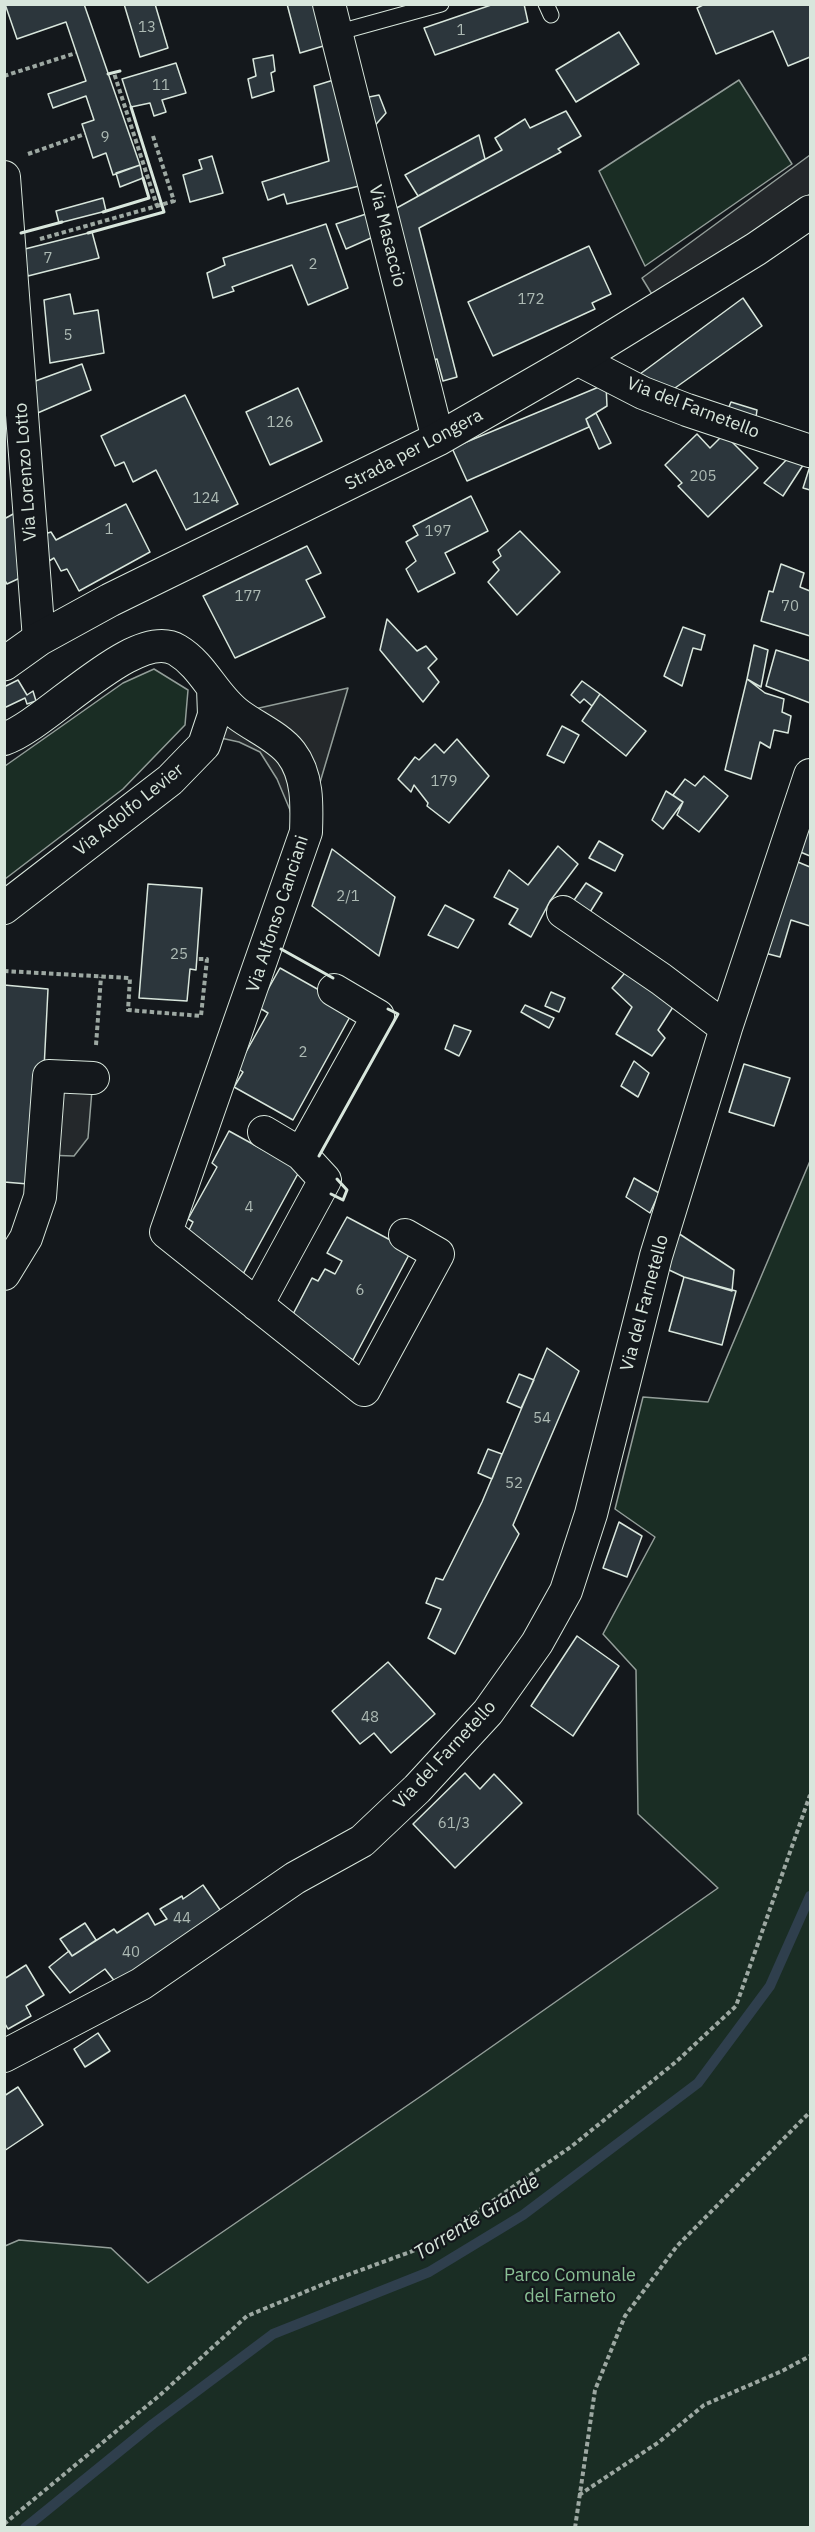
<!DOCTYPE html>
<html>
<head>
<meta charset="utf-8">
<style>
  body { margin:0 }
  #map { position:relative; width:815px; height:2532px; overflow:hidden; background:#14181c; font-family:"IBM Plex Sans",sans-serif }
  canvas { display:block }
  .frame { position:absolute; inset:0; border:6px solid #d8e6dc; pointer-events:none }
</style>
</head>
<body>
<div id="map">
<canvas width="815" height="2532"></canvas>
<div class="frame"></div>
</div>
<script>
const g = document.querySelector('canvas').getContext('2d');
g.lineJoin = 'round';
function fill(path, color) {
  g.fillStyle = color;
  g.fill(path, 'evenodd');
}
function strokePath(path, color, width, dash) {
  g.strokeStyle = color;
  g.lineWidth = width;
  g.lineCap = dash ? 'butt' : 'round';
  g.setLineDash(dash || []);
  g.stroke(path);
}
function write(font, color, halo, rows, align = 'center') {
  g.font = font + ' "IBM Plex Sans",sans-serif';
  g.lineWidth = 4.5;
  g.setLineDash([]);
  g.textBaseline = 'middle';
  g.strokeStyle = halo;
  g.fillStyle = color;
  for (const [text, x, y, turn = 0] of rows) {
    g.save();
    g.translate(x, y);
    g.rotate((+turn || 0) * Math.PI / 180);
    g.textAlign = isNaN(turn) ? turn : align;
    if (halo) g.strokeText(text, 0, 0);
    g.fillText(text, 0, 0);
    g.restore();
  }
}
const green = new Path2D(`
  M739 80 792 164 645 266 599 171Z
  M154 669 188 690 185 725 123 789 5 879V766L123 683Z
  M810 1161V2527H5V2246L19 2240 111 2248 148 2283 427 2092 718 1888 638 1814 636 1670 603 1634 655 1537 615 1509 643 1397 708 1402Z`);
const parking = new Path2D(`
  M810 155V194L656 301 642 278Z
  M348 688 300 850 290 810 277 779 260 752 239 742 207 735 237 713Z
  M49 1076 93 1078 88 1138 74 1156 43 1155Z`);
const stream = new Path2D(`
  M25 2528 153 2424 273 2334 429 2272 523 2215 698 2083 770 1986 810 1896`);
const building = new Path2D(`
  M5 4H84L140 165 113 175 106 153 93 158 82 124 94 120 86 96 53 108 48 94 86 81 66 22 17 39Z
  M124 4H155L168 48 140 57Z
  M287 4H319L330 44 300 53Z
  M494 4H524L528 22 435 55 424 28Z
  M705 4H810V57L788 66 773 31 716 54 697 8Z
  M619 32 639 64 576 102 556 70Z
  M273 55 275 71 271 73 274 91 252 98 248 79 256 76 253 59Z
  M176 63 186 93 162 100 166 112 154 116 150 103 131 107 122 79Z
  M340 78 367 184 287 204 284 194 268 200 262 182 329 161 314 86Z
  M379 95 386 113 371 130 364 98Z
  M566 111 581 136 558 149 561 152 419 228 457 377 443 381 437 359 430 361 393 210 502 150 495 138 525 119 530 128Z
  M479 135 485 159 418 196 405 175Z
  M212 156 223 193 190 202 183 175 202 169 199 160Z
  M140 165 143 178 120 187 116 173Z
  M103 198 106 211 59 223 56 211Z
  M375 211 380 234 346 249 336 224Z
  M326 224 348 288 308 305 292 265 232 287 234 291 213 298 207 273 225 265 223 258Z
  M92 232 99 258 28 276 21 250Z
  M589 246 611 294 592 303 595 309 493 356 468 302Z
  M70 294 74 314 98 310 104 353 50 363 44 300Z
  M743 298 762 326 668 393 648 388 640 374Z
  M82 364 91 390 33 415 30 383Z
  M606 384 607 406 586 419 589 427 467 481 452 448Z
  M298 388 322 441 270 465 246 412Z
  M185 395 238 504 186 530 156 470 133 482 124 462 115 466 101 436Z
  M731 402 757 410 755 424 726 414Z
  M596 413 611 443 599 449 586 419Z
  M697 434 710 448 724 434 758 468 708 517 678 486 682 483 665 465Z
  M792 454 807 459 783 496 764 483Z
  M810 466V490L803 488Z
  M471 496 488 531 445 553 455 573 418 592 406 569 416 561 406 542 418 535 413 526Z
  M126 504 150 552 79 591 67 569 61 571 54 558 39 567 35 537 51 532 56 540Z
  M15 513 22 577 7 584 4 579V519Z
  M520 531 560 572 517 615 488 582 499 570 493 562 501 556 498 550Z
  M307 546 321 573 306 580 325 617 235 658 203 596Z
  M781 564 804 573 800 587 810 591V636L761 621 769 591 773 592Z
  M387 619 417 651 426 646 437 659 428 668 439 682 423 702 380 650Z
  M683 627 705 635 701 650 693 648 682 686 664 676Z
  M754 645 768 650 761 687 747 679Z
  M776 650 810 661V703L766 686Z
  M747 679 765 693 784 699 782 712 791 716 788 733 774 730 770 748 760 742 751 779 725 770Z
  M18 680 27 695 33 691 36 701 27 704 25 698 4 708V687Z
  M582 681 600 694 592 706 584 699 580 703 571 695Z
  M600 694 646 731 626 756 582 721Z
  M562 726 579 735 564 763 547 755Z
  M457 739 489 776 449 823 427 806 428 803 414 785 411 792 398 779 415 757 419 760 435 744 444 753Z
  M704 776 728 796 699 832 677 815 683 802 673 795 685 779 695 786Z
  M666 791 683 802 663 829 652 820Z
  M810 798V856L793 849Z
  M599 841 623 855 615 871 589 858Z
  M558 846 578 864 550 901 531 937 509 924 518 909 494 897 509 870 528 885Z
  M332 849 395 897 379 956 312 906Z
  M793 860 810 867V926L791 920 780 957 761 952Z
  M586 883 602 893 587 917 570 906Z
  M148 884 202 888 196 970 190 969 187 1001 139 998Z
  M445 905 474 920 458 948 428 935Z
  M630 967 675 1004 658 1030 665 1038 652 1056 616 1034 632 1007 612 988Z
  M280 968 335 999 351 1015 293 1120 234 1087 243 1072 237 1068 268 1013 258 1007Z
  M4 985 48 989 44 1069 28 1184 4 1182Z
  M551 992 565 998 559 1012 545 1006Z
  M525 1005 554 1018 549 1028 521 1012Z
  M454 1025 471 1031 459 1056 445 1049Z
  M634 1061 649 1073 638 1097 621 1086Z
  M744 1064 790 1078 774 1126 729 1112Z
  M229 1131 300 1170 242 1276 187 1234 193 1222 188 1219 217 1167 212 1163Z
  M634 1178 659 1193 650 1213 626 1197Z
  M347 1217 411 1251 353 1360 310 1337 291 1318 312 1278 318 1281 325 1269 335 1274 342 1261 327 1253Z
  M678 1233 734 1270 732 1291 684 1277 667 1269Z
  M684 1277 736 1291 722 1345 669 1331Z
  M547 1348 579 1371 513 1525 519 1534 455 1654 428 1638 441 1609 426 1603 436 1578 443 1580 482 1502Z
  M519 1374 534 1380 521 1408 507 1402Z
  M488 1449 502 1454 492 1479 478 1473Z
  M619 1522 642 1536 627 1577 603 1568Z
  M577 1636 619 1666 573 1736 531 1706Z
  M388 1662 435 1714 391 1753 374 1733 360 1744 332 1711Z
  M465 1773 480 1789 494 1774 522 1803 455 1868 413 1824Z
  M203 1885 225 1917 120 1988 105 1969 70 1993 49 1967 69 1951 72 1956 114 1929 117 1933 148 1913 155 1925 167 1919 160 1909 182 1896 183 1899Z
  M85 1923 96 1940 72 1956 60 1939Z
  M26 1965 44 1995 26 2006 31 2016 8 2029 4 2022V1979Z
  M98 2033 110 2051 85 2067 74 2049Z
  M18 2087 43 2125 4 2151V2096Z`);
const path = new Path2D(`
  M4 76 76 53
  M153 136 174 201 157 206
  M28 154 85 134
  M40 239 157 206 114 73
  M4 971 130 978 128 1010 201 1016 207 959H197
  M96 1045 101 977
  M579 2495 659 2442 704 2405 782 2371 810 2356
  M4 2524 160 2395 247 2316 331 2281 429 2245 572 2146 677 2061 736 2006 810 1795
  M575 2528 595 2390 625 2316 677 2246 810 2112`);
const service = new Path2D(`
  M546 4 551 15
  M336 33 441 4`);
const minor = new Path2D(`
  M329 4 438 439
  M4 177 39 639
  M577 359 643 393 687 410 810 451
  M4 739C47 725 135 625 177 650 204 666 214 697 239 715 255 727 279 737 291 753 308 775 307 805 306 832L166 1232 364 1390 438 1254 405 1235
  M4 908 170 780 204 745 214 715 213 688
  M563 912 661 979 726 1028
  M264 1132 301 1154
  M4 1274 26 1238 40 1197 49 1076 93 1078
  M257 1305 325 1180 301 1154 378 1016 334 990
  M4 2056 141 1984 295 1878 362 1841 417 1789 488 1712 537 1643 566 1591 591 1514 656 1256 726 1028 810 775`);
const tertiary = new Path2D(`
  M4 664 39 639 110 600 438 439 577 359 756 249 810 212`);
const wall = new Path2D(`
  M108 74 120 71
  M103 212 149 198 143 178
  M21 233 62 222
  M88 233 164 212 131 107
  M281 949 333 978
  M319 1156 398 1014 388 1009
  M331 1194 343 1200 347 1190 337 1179`);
const numberNames = [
  ["13",147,28],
  ["1",461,31],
  ["11",161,86],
  ["9",105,138],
  ["7",48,259],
  ["2",313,265],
  ["172",531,300],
  ["5",68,336],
  ["126",280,423],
  ["205",703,477],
  ["124",206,499],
  ["1",109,530],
  ["197",438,532],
  ["177",248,597],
  ["70",790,607],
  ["179",444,782],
  ["2/1",348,897],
  ["25",179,955],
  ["2",303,1053],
  ["4",249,1208],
  ["6",360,1291],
  ["54",542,1419],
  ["52",514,1484],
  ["48",370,1718],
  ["61/3",454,1824],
  ["44",182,1919],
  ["40",131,1953]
];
const streetNames = [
  ["Via Masaccio",387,236,76],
  ["Via del Farnetello",693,408,21],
  ["Strada per Longera",414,450,-28],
  ["Via Lorenzo Lotto",26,472,-94],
  ["Via Adolfo Levier",129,810,-39],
  ["Via Alfonso Canciani",278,914,-72],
  ["Via del Farnetello",645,1303,-75],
  ["Via del Farnetello",445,1755,-47]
];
const parkNames = [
  ["Parco Comunale",570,2276],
  ["del Farneto",570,2297]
];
const waterNames = [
  ["Torrente Grande",477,2218,-32]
];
fill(green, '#1a2d24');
strokePath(green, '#939e99', 1.5);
fill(parking, '#24282b');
strokePath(parking, '#939e99', 1.5);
strokePath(stream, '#2f3f4d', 10);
fill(building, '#2c363c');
strokePath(building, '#d8e6dc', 1.5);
strokePath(service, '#d8e6dc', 17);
strokePath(minor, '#d8e6dc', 34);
strokePath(tertiary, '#d8e6dc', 35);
strokePath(path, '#9da8a2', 4, [4.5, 3]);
strokePath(service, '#14181c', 15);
strokePath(minor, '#14181c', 32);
strokePath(tertiary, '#14181c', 33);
strokePath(wall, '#d8e6dc', 3);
write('15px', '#adbab4', null, numberNames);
write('18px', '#d8e6dc', '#14181c', streetNames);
write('18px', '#8ac095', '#14181c', parkNames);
write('italic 20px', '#d8e6dc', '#14181c', waterNames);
</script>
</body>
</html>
